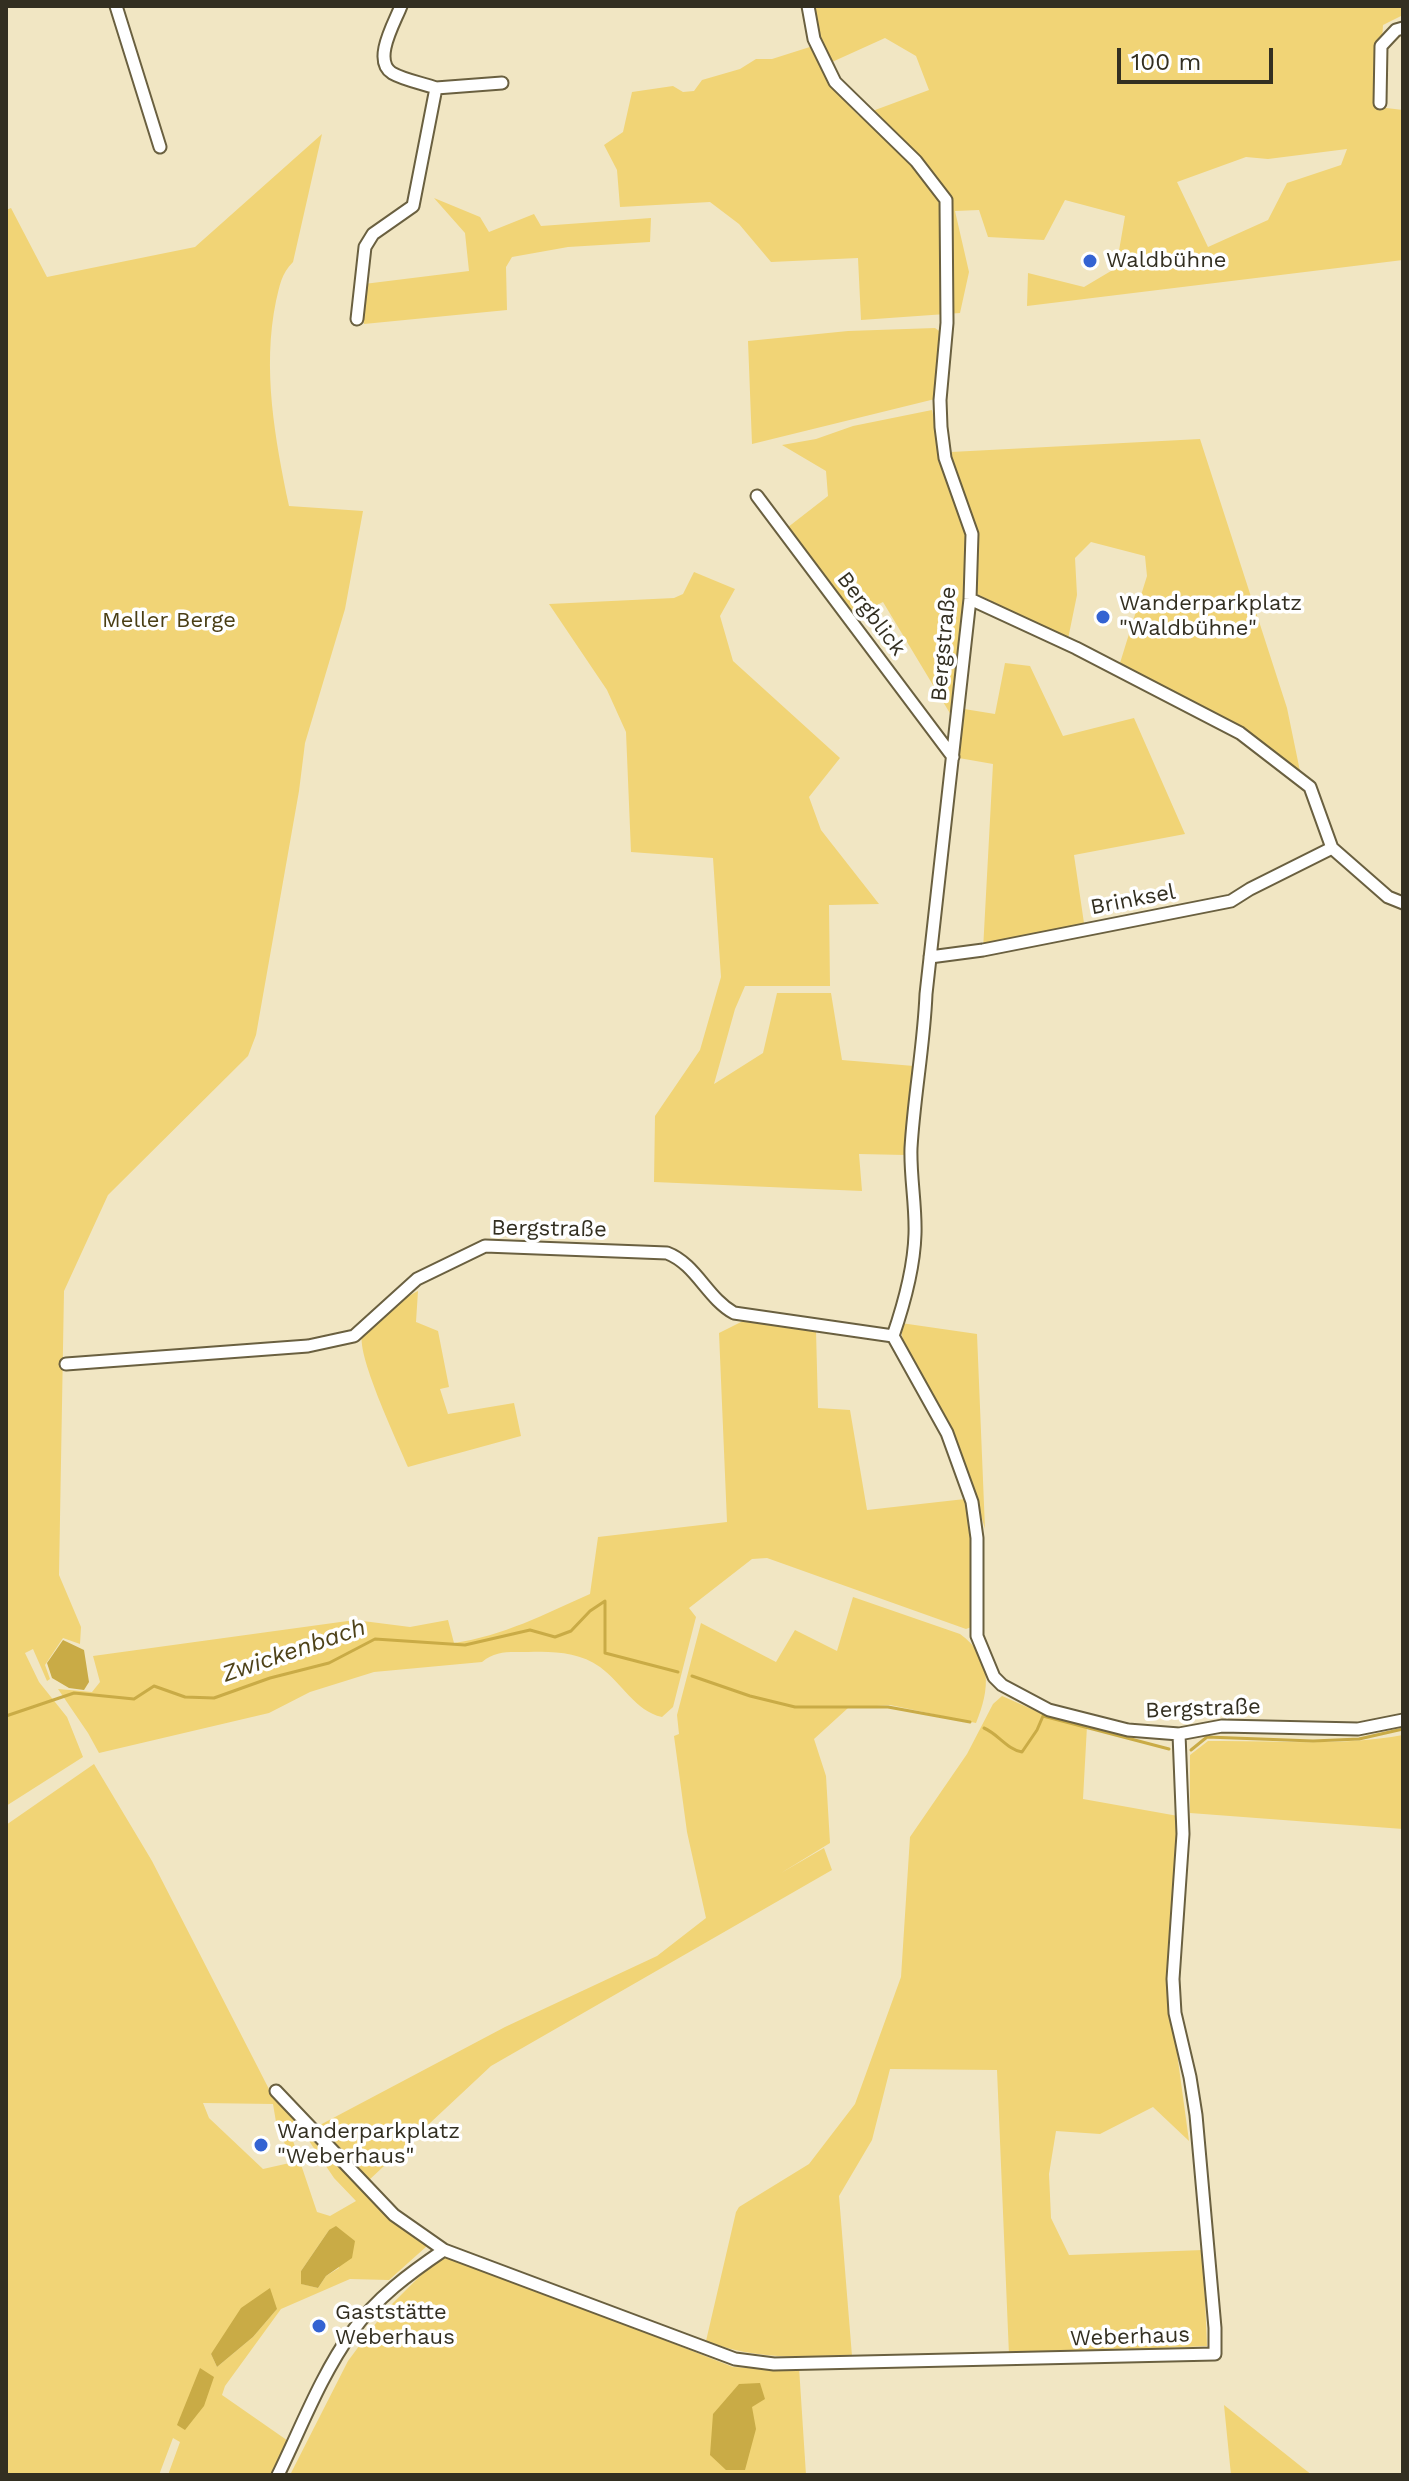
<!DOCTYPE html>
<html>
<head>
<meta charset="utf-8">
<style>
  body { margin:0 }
  #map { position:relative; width:1409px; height:2481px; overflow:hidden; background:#f1e6c3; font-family:"Work Sans",sans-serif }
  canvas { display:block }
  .frame { position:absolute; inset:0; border:8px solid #332f21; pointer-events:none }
  .scale { position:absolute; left:1117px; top:48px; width:156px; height:36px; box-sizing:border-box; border:4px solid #332f21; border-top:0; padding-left:10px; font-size:24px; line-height:28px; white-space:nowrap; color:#332f21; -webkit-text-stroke:6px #fff; paint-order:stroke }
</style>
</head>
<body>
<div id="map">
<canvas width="1409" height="2481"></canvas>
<div class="frame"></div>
<div class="scale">100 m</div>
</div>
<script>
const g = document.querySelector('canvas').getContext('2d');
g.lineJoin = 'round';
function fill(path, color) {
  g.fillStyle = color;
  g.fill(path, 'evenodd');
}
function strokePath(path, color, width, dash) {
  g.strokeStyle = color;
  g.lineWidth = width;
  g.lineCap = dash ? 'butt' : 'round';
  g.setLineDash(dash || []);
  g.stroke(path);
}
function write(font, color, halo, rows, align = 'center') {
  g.font = font + ' "Work Sans",sans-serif';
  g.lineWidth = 7;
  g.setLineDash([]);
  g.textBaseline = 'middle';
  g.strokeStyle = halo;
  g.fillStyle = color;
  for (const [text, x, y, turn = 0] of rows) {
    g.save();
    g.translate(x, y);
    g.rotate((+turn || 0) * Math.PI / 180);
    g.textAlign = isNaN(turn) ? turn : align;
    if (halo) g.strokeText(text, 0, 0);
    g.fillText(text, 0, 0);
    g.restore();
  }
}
const green = new Path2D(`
  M811 6H1403V15L1383 25 1378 107 1403 110V260L1027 306 1028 273 1084 287 1116 268 1125 216 1065 200 1044 240 988 237 979 210 955 211 969 272 960 313 861 320 858 258 771 262 739 224 710 202 620 207 617 170 604 145 623 132 632 92 673 86 683 92 694 91 702 80 740 69 756 59H772L813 46 837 93 859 116 929 90 916 56 885 38 832 62 818 36ZM1347 149 1341 165 1287 183 1268 220 1208 247 1177 182 1246 157 1268 159Z
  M322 134 293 262C281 274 280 285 276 301 262 369 275 439 289 506L363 511 345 609 305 743 299 791 256 1035 248 1056 108 1195 64 1291 59 1575 81 1627 80 1644 63 1638 45 1665 50 1679 47 1681 33 1649 25 1653 39 1682 67 1717 83 1757 6 1806V210L11 208 47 277 195 247Z
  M434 198 480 217 489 232 534 214 541 226 651 218 650 242 568 247 512 257 506 267 507 310 364 324V284L469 271 465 233Z
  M935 328 942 333 935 399 752 444 748 341 848 331Z
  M932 410 942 455 951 452 1200 439 1287 708 1301 776 1242 730 1120 663 1147 576 1145 556 1091 542 1075 558 1077 595 1068 639 975 593H965L958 708 995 714 1005 663 1030 666 1063 736 1134 718 1185 834 1074 855 1085 930 983 950 993 764 953 757 957 725 883 602 851 618 783 531 828 496 826 471 782 445 816 439 853 426Z
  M694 572 735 589 720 616 733 661 840 758 809 797 821 830 879 904 829 905 830 986H745L735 1009 714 1084 763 1053 777 993H831L842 1060 914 1066 906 1155 859 1154 862 1191 654 1182 655 1116 700 1050 721 977 713 858 631 852 626 732 607 690 549 604 674 598 683 594Z
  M418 1291 416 1322 438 1331 449 1387 440 1389 448 1414 514 1403 521 1436 408 1467C399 1445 353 1349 363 1332 370 1321 406 1297 418 1291Z
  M745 1320 816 1330 818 1408 850 1410 867 1510 965 1499 973 1539 974 1626 966 1629 767 1558 752 1559 689 1608 696 1617 673 1707 662 1717C635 1711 622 1683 600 1667 579 1652 553 1651 528 1652 510 1652 496 1650 482 1662L374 1672 310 1692 269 1713 99 1753 88 1733 58 1689 92 1692 100 1682 93 1656 355 1620 410 1627 448 1620 454 1643C503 1636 545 1614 590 1594L598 1537 727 1522 719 1333Z
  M901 1323 977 1334 985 1529C975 1495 966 1461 952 1429 937 1397 900 1359 901 1323Z
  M853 1597 960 1634C993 1658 990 1689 976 1723L890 1705 848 1708 814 1739 826 1776 830 1843 781 1873 824 1848 832 1870 491 2066 368 2181 318 2126 505 2027 657 1956 706 1918 687 1832 674 1736 679 1734 677 1715 701 1623 776 1662 795 1630 837 1651Z
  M1002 1696 1043 1714 1087 1726 1083 1799 1178 1816 1168 1987 1189 2141 1153 2107 1100 2134 1056 2131 1049 2174 1051 2218 1069 2255 1203 2250 1207 2346 1009 2355 997 2070 890 2069 872 2140 839 2196 852 2356C801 2357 754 2360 706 2341L736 2212 739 2207 809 2164 855 2104 901 1977 910 1837 967 1754 993 1704Z
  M1403 1735V1829L1190 1813V1755L1208 1741C1274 1740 1338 1747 1403 1735Z
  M94 1764 152 1861 272 2095 392 2218 427 2246 389 2280 350 2279 281 2309 225 2386 222 2395 291 2443 274 2475H168L180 2442 173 2438 159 2475H6V1825ZM203 2103 273 2104 277 2128 294 2162 263 2169 209 2118ZM293 2125 303 2132 334 2178 356 2201 330 2216 317 2212 288 2126ZM329 2230 339 2268 326 2276 318 2288 302 2284 301 2271ZM277 2309 253 2337 217 2367 211 2354Z
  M443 2253 733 2367 771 2369 799 2367 806 2475H290L348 2361 385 2311Z
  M1224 2405 1303 2468 1312 2475H1231Z`);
const water = new Path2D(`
  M63 1640 84 1650 89 1682 84 1690 69 1688 52 1678 47 1663Z
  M336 2226 355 2241 352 2258 326 2276 318 2288 301 2284V2271L329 2230Z
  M270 2288 277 2309 253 2337 217 2367 211 2354 241 2308Z
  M200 2368 214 2377 204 2406 185 2430 177 2425Z
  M760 2383 765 2399 752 2407 756 2429 745 2470H726L710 2455 713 2414 739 2384Z`);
const stream = new Path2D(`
  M692 1676 750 1696 795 1707H888L970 1722
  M6 1716 74 1693 134 1699 154 1686 185 1697 214 1698 270 1678 329 1663 375 1639 465 1645 530 1630 555 1637 571 1631 590 1611 605 1601V1653L678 1672
  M984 1728C998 1734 1008 1750 1022 1752L1037 1730 1043 1716 1169 1749
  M1191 1750 1207 1737 1313 1741 1359 1739 1403 1729`);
const street = new Path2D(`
  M116 6 160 147
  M808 6 814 39 835 82 916 161 946 200 947 323 940 400 941 427 945 458 972 534 970 599 926 994C924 1045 914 1096 911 1148 910 1176 916 1205 915 1234 914 1269 904 1304 893 1336L947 1433 972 1502 977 1538V1636L994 1677 1002 1685 1049 1710 1128 1730 1179 1734 1222 1726 1358 1729 1403 1720
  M436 88 502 83
  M1380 103 1381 46 1396 30 1403 28
  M357 319 365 247 373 234 413 206 436 88C422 83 404 80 392 73 372 60 395 22 401 6
  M757 496 953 757
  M970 599 1076 648 1240 733 1310 787 1332 848 1388 897 1403 903
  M930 957 983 950 1231 901 1250 889 1332 848
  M66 1364 308 1346 354 1336 417 1279 485 1246 667 1253C696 1264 707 1298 734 1313L893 1336
  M276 2091 394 2215 444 2250 735 2359 774 2364 1215 2354V2328L1196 2115 1190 2077 1175 2013 1173 1979 1183 1834 1179 1734
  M278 2475C301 2428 321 2375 352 2332 376 2298 410 2273 444 2250`);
const markers = [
  [1090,261,8,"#3463d2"],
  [1103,617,8,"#3463d2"],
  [261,2145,8,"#3463d2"],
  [319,2326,8,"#3463d2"]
];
const poiNames = [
  ["Waldbühne",1106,261],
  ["Wanderparkplatz",1119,604],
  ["\"Waldbühne\"",1119,629],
  ["Wanderparkplatz",277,2132],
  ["\"Weberhaus\"",277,2157],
  ["Gaststätte",335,2313],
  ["Weberhaus",335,2338]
];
const streetNames = [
  ["Bergblick",871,614,53],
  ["Bergstraße",944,644,-85],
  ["Brinksel",1133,900,-11],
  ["Bergstraße",549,1229,1],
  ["Bergstraße",1203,1709,-2],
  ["Weberhaus",1130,2337,-2]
];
const parkNames = [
  ["Meller Berge",169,621]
];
const waterNames = [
  ["Zwickenbach",294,1651,-19]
];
fill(green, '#f1d476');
fill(water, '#c9ab46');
strokePath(stream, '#c9ab46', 3);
strokePath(street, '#6a6040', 15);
strokePath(street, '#fff', 11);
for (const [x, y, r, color] of markers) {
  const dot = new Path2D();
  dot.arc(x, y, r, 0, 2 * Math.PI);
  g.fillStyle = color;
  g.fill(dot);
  strokePath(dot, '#fff', 3);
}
write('22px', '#332f21', '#fff', poiNames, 'left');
write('22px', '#332f21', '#fff', streetNames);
write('22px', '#4a3e14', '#fff', parkNames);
write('italic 24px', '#4e4218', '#fff', waterNames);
</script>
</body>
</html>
